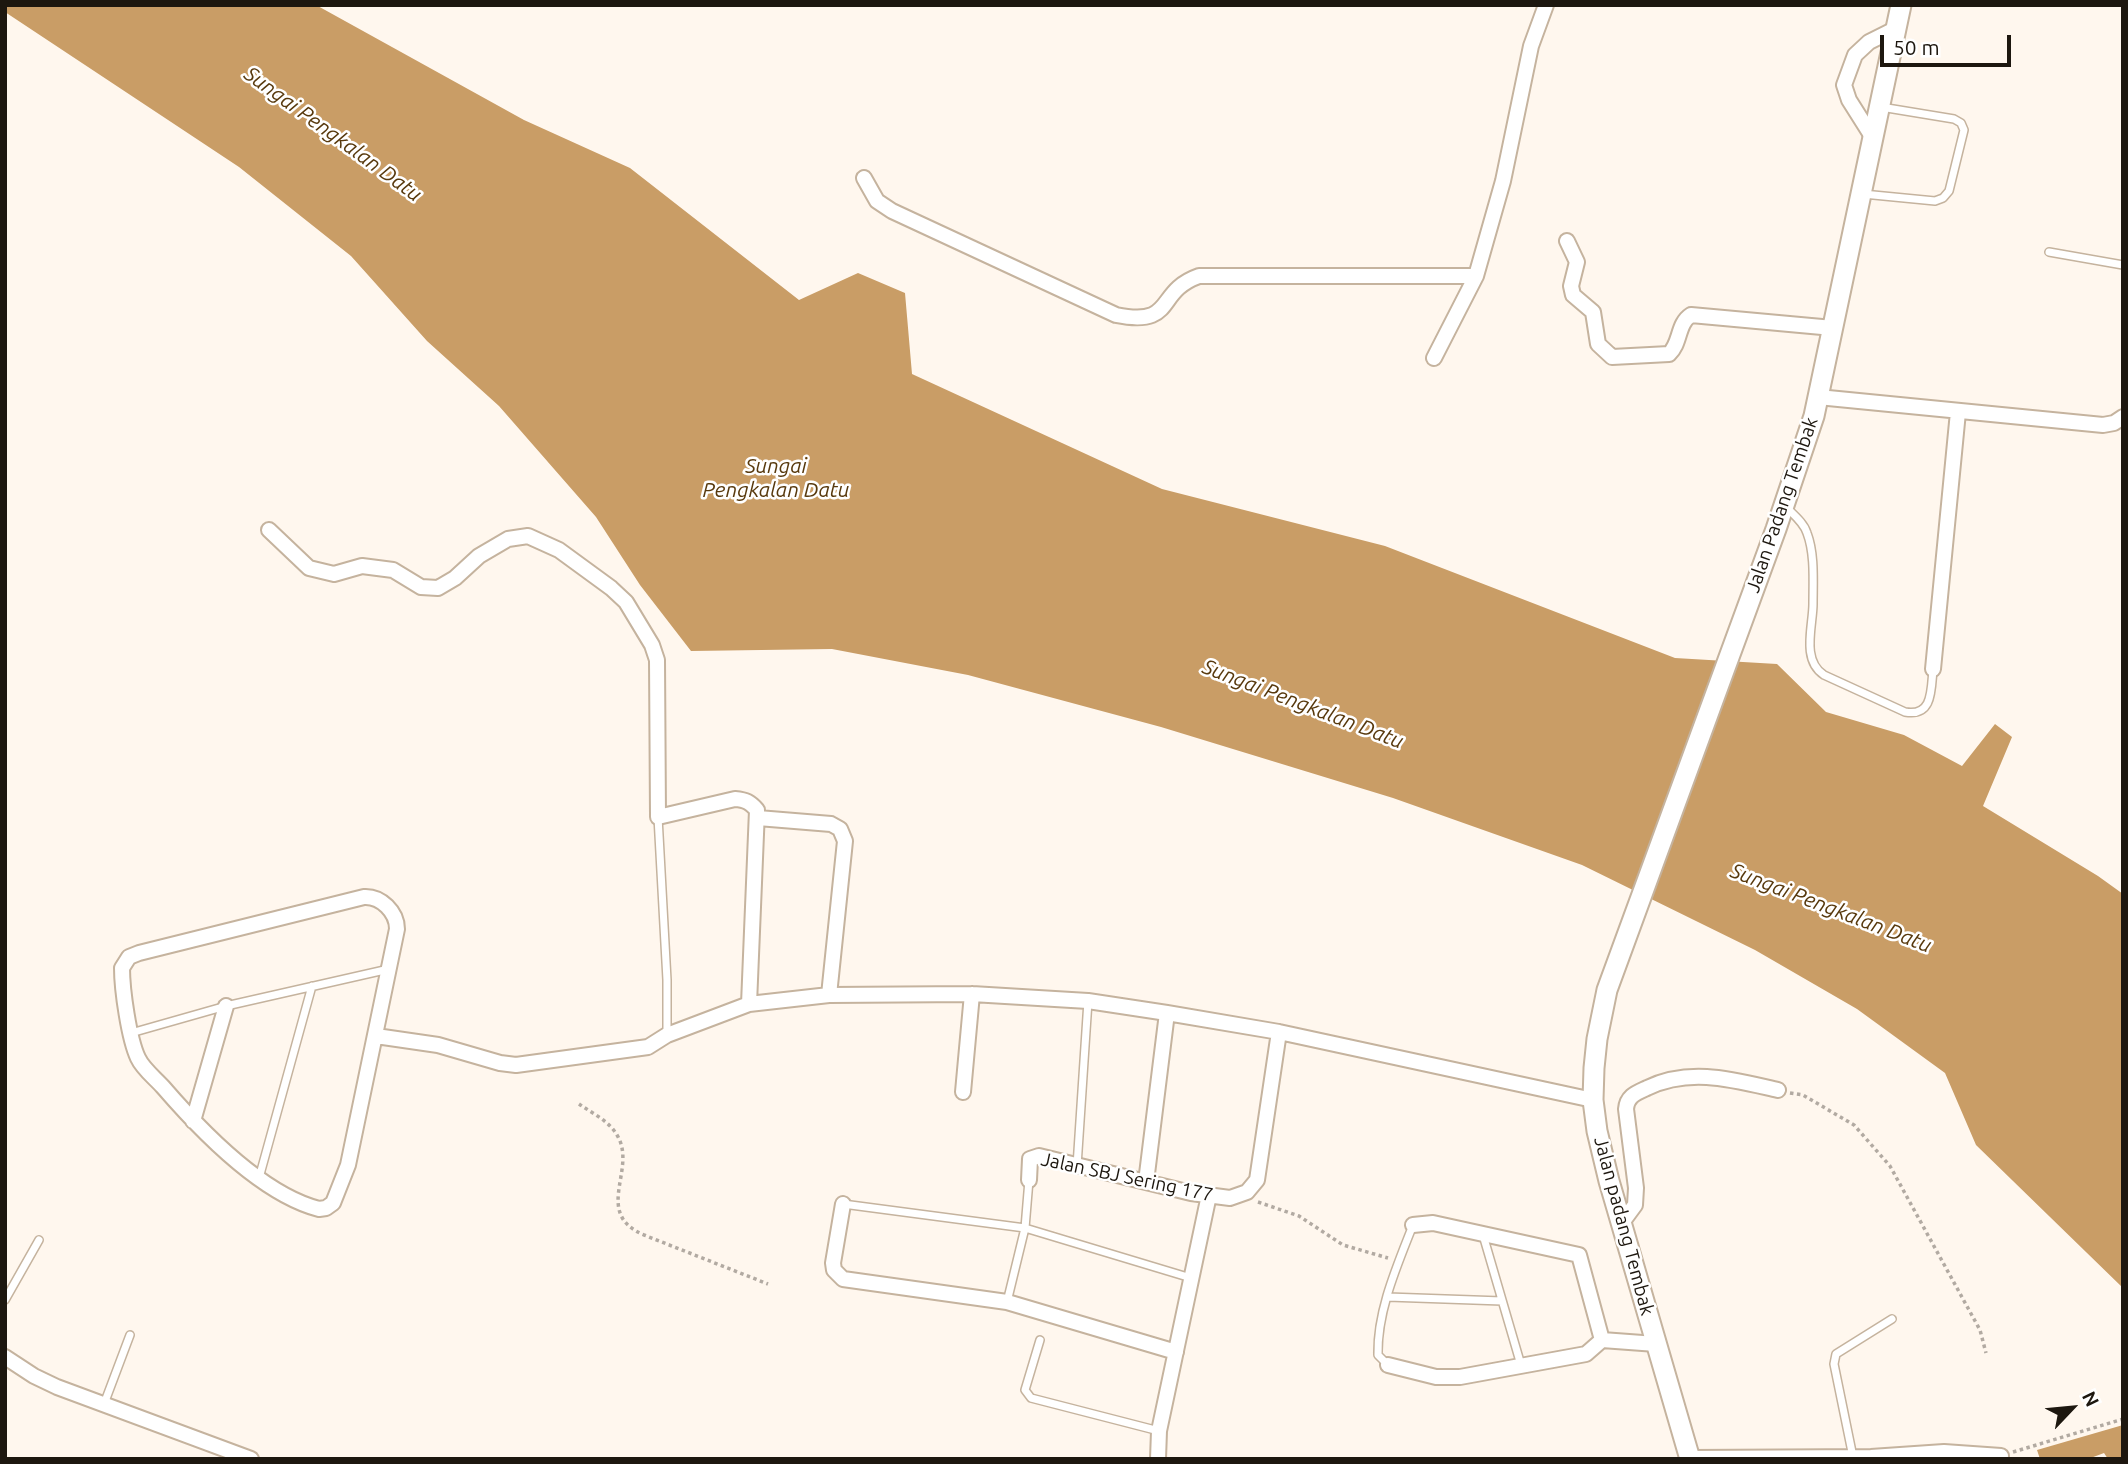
<!DOCTYPE html>
<html>
<head>
<meta charset="utf-8">
<style>
  body { margin:0 }
  #map { position:relative; width:2128px; height:1464px; overflow:hidden; background:#fff7ee; font-family:Ubuntu,sans-serif }
  canvas { display:block }
  .frame { position:absolute; inset:0; border:7px solid #1d170f; pointer-events:none }
  .north { position:absolute; left:2037px; top:1373px; width:70px; height:70px; -webkit-text-stroke:5px #fff; paint-order:stroke; rotate:64deg; font-size:19px; font-weight:700; line-height:28px; text-align:center; color:#1d170f }
  .north::after { content:''; display:block; margin:auto; width:24px; height:32px; background:#1d170f; clip-path:polygon(50% 0,100% 100%,50% 72%,0 100%) }
  .scale { position:absolute; left:1880px; top:35px; width:131px; height:32px; box-sizing:border-box; border:4px solid #1d170f; border-top:0; padding-left:9px; font-size:21px; line-height:24px; white-space:nowrap; color:#1d170f; -webkit-text-stroke:5px #fff; paint-order:stroke }
</style>
</head>
<body>
<div id="map">
<canvas width="2128" height="1464"></canvas>
<div class="frame"></div>
<div class="north">N</div>
<div class="scale">50 m</div>
</div>
<script>
const g = document.querySelector('canvas').getContext('2d');
g.lineJoin = 'round';
function fill(path, color) {
  g.fillStyle = color;
  g.fill(path, 'evenodd');
}
function strokePath(path, color, width, dash) {
  g.strokeStyle = color;
  g.lineWidth = width;
  g.lineCap = dash ? 'butt' : 'round';
  g.setLineDash(dash || []);
  g.stroke(path);
}
function write(font, color, halo, rows, align = 'center') {
  g.font = font + ' Ubuntu,sans-serif';
  g.lineWidth = 5;
  g.setLineDash([]);
  g.textBaseline = 'middle';
  g.strokeStyle = halo;
  g.fillStyle = color;
  for (const [text, x, y, turn = 0] of rows) {
    g.save();
    g.translate(x, y);
    g.rotate((+turn || 0) * Math.PI / 180);
    g.textAlign = isNaN(turn) ? turn : align;
    if (halo) g.strokeText(text, 0, 0);
    g.fillText(text, 0, 0);
    g.restore();
  }
}
const water = new Path2D(`
  M5 5H316L524 120 630 168 799 300 858 273 905 293 912 374 1162 489 1385 546 1675 658 1777 664 1826 712 1904 735 1962 766 1995 724 2012 737 1983 806 2098 876 2123 894V1288L1976 1145 1945 1073 1857 1009 1755 950 1582 865 1393 798 1161 727 968 675 832 649 691 651 640 585 596 517 499 406 427 341 351 256 239 167 5 12Z
  M2123 1425V1459H2108L2104 1453 2088 1459H2040L2037 1450Z`);
const path = new Path2D(`
  M1790 1093 1803 1095 1854 1125 1890 1166 1980 1330 1986 1353
  M579 1104C592 1113 609 1121 617 1135 638 1169 592 1213 644 1235L768 1284
  M1258 1202 1299 1216 1343 1245 1388 1258
  M2013 1452 2123 1419`);
const service = new Path2D(`
  M1863 194 1935 201 1943 198 1949 191 1964 130 1961 123 1954 119 1881 107
  M2049 252 2123 265
  M1787 508C1794 515 1804 523 1807 533 1815 554 1813 581 1813 604 1813 626 1801 660 1824 675L1905 712C1933 717 1931 690 1933 669
  M658 817 667 980V1034
  M131 1033 226 1006 389 969
  M1077 1166 1088 1001
  M259 1178 312 986
  M843 1204 1025 1228 1191 1278
  M1483 1235 1521 1365
  M1388 1297 1502 1301
  M5 1300 39 1240
  M1007 1302 1025 1228 1029 1180
  M1040 1340 1025 1390 1031 1398 1159 1431
  M1388 1365 1378 1355C1377 1311 1397 1266 1413 1225
  M104 1404 130 1335
  M1853 1457 1834 1364 1836 1354 1892 1319`);
const minor = new Path2D(`
  M1873 138 1849 100 1844 85 1855 55 1869 42 1897 28
  M864 178 877 201 892 211 1116 315C1177 327 1154 292 1199 276H1476
  M1567 241 1577 262 1571 286 1573 295 1593 312 1598 344 1612 357 1669 354C1681 343 1677 324 1691 315L1833 328
  M1434 358 1476 276 1503 181 1531 46 1546 5
  M1818 397 2103 425 2114 423 2123 417
  M269 530 309 568 334 574 362 566 393 570 421 587 438 588 455 578 479 556 508 539 528 536 559 550 611 588 626 602 652 645 657 660 658 817 735 799C746 800 750 802 757 810L749 1004
  M1933 669 1958 412
  M758 818 831 824 840 829 845 841 829 995
  M364 897C381 896 397 912 397 929L348 1165 333 1203 326 1208 319 1209C261 1194 201 1131 163 1087 155 1078 143 1069 138 1058 129 1039 122 990 122 968L129 957 139 953Z
  M376 1036 438 1045 500 1063 516 1065 648 1047 667 1035 749 1004 829 995 972 994 1088 1001 1167 1013 1279 1032 1593 1100
  M963 1092 972 994
  M193 1121 226 1006
  M1029 1180 1030 1159 1039 1156 1191 1193 1230 1198 1247 1192 1257 1180 1279 1032
  M1146 1182 1167 1013
  M843 1204 833 1263 834 1270 843 1279 1007 1302 1176 1352
  M1621 1224 1635 1205 1636 1188 1626 1109C1627 1096 1636 1093 1647 1088 1690 1067 1734 1080 1778 1090
  M1413 1225 1433 1223 1579 1255 1602 1340 1656 1344
  M5 1357 34 1376 57 1387 251 1459
  M1388 1365 1436 1377H1460L1586 1354 1602 1340
  M1690 1458 1871 1457 1944 1452 2001 1456
  M1158 1459 1159 1431 1209 1195`);
const secondary = new Path2D(`
  M1690 1459 1609 1181 1597 1131 1593 1100 1594 1068 1597 1039 1607 990 1776 529 1814 416 1901 5`);
const streetNames = [
  ["Jalan Padang Tembak",1782,505,-71],
  ["Jalan SBJ Sering 177",1127,1177,12],
  ["Jalan padang Tembak",1624,1226,75]
];
const waterNames = [
  ["Sungai Pengkalan Datu",333,134,36],
  ["Sungai",776,466],
  ["Pengkalan Datu",776,490],
  ["Sungai Pengkalan Datu",1303,704,21],
  ["Sungai Pengkalan Datu",1831,908,21]
];
fill(water, '#c99d66');
strokePath(service, '#c5b39e', 10);
strokePath(minor, '#c5b39e', 18);
strokePath(secondary, '#c5b39e', 23);
strokePath(path, '#b2aaa2', 3.5, [3.5, 3.5]);
strokePath(service, '#fff', 7);
strokePath(minor, '#fff', 14);
strokePath(secondary, '#fff', 19);
write('19px', '#1d170f', '#fff', streetNames);
write('italic 21px', '#58390d', '#fff', waterNames);
</script>
</body>
</html>
